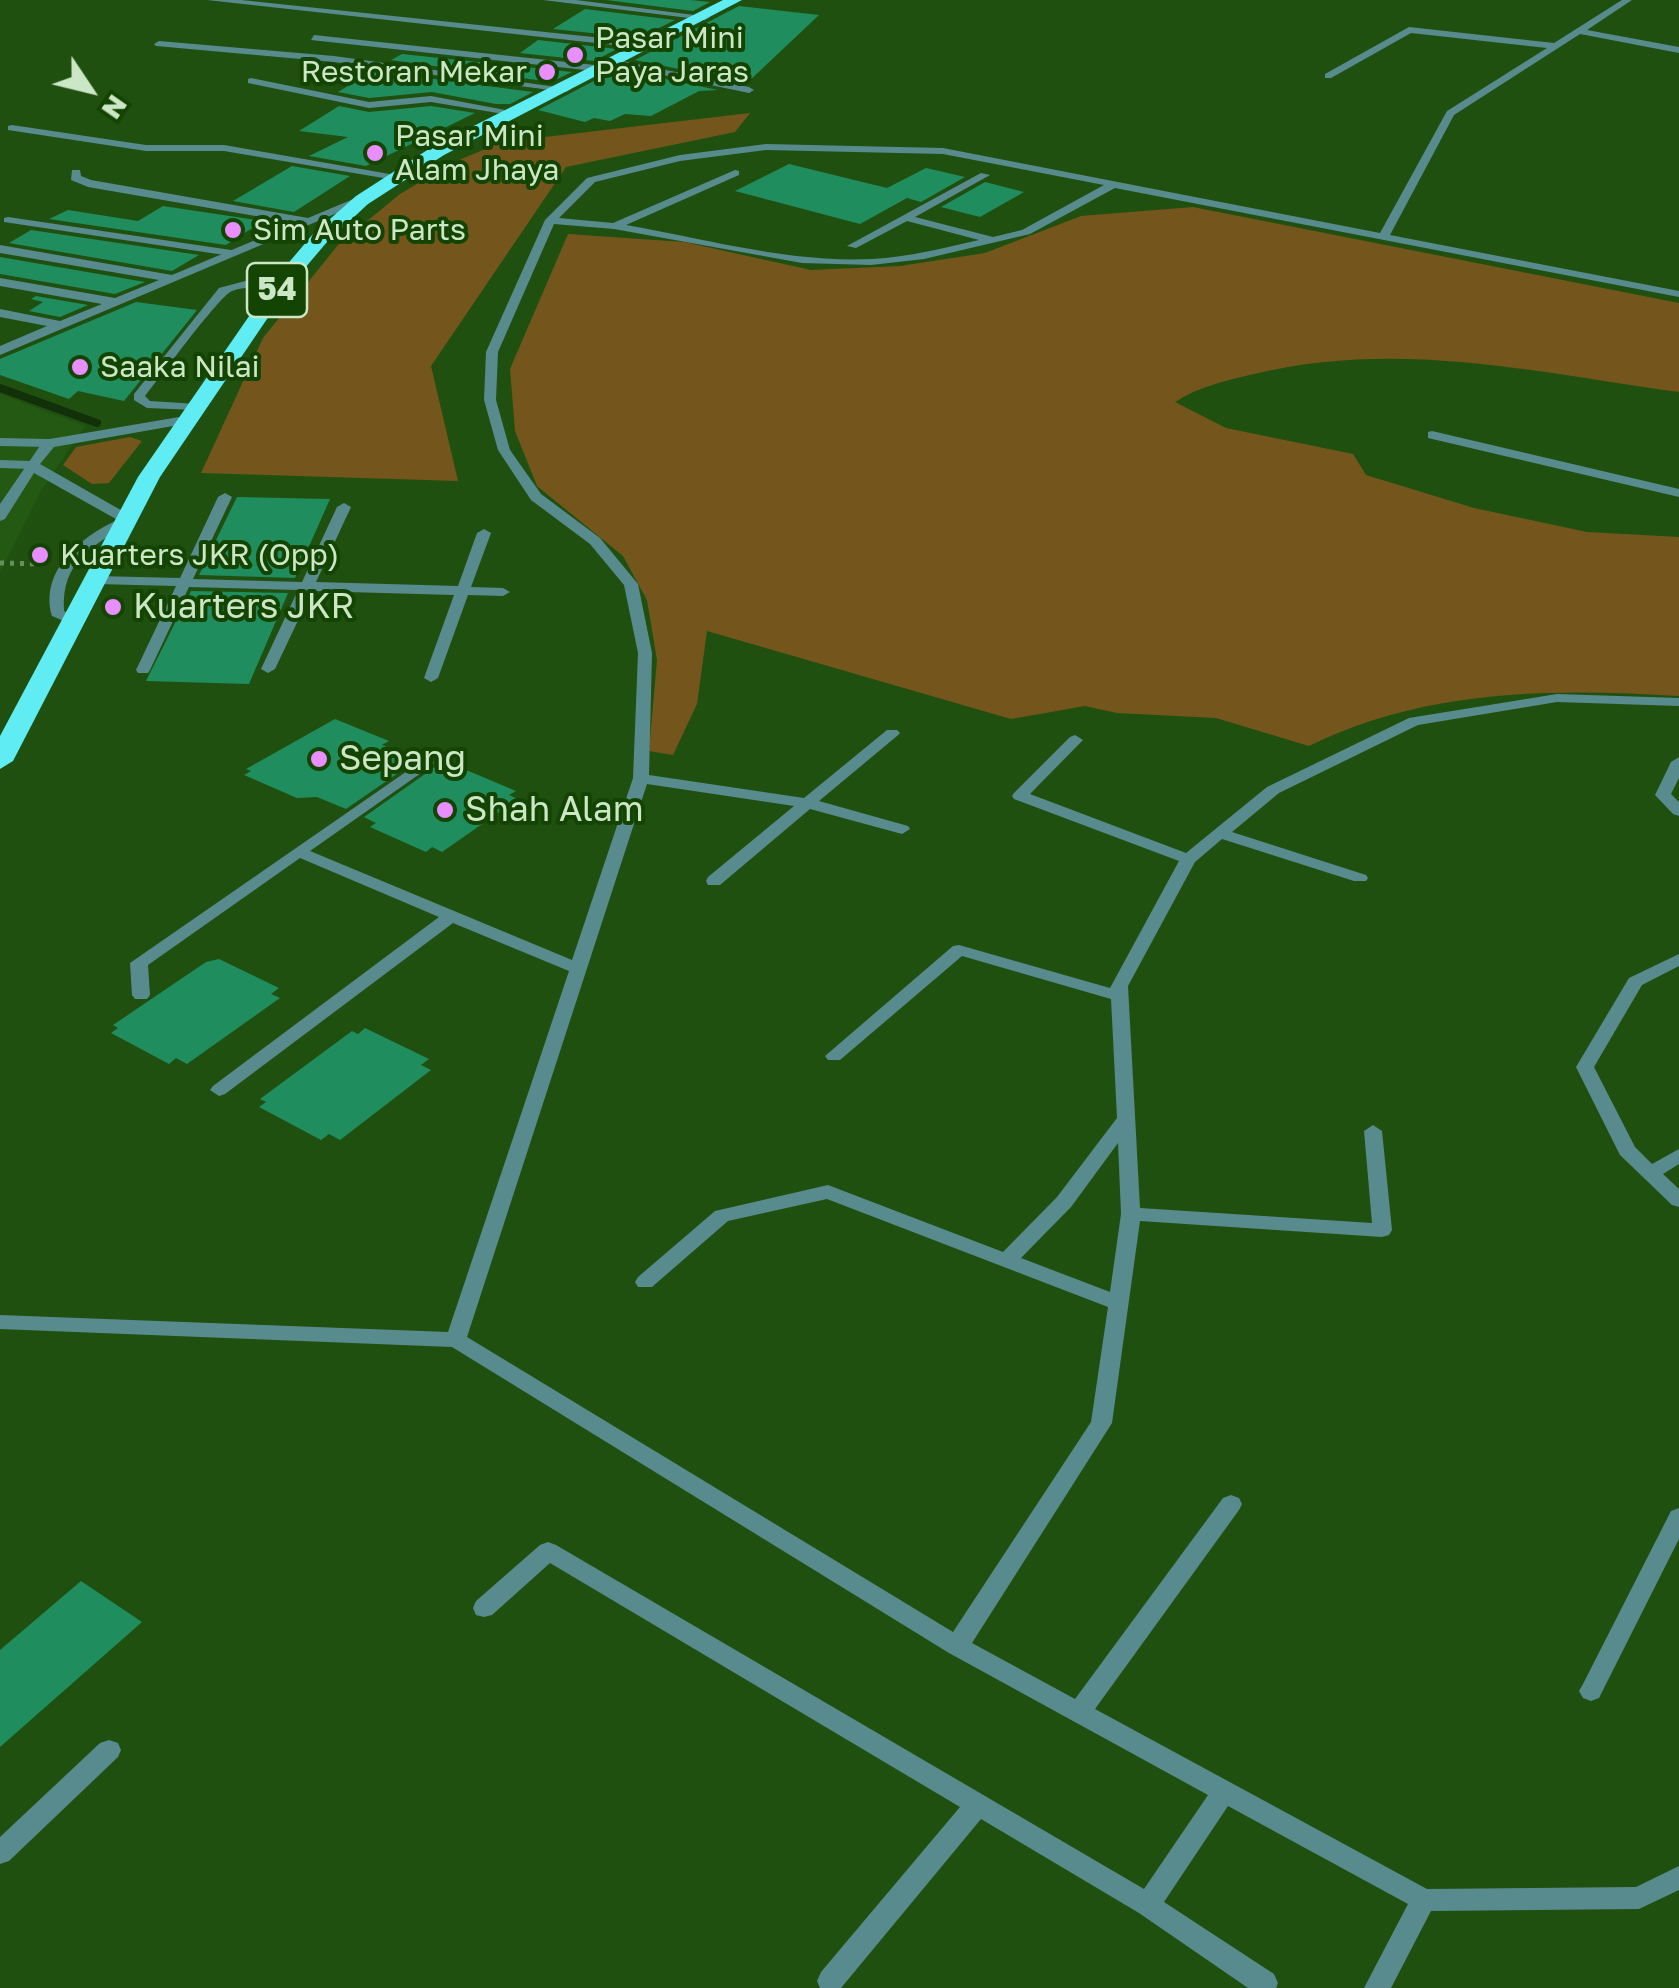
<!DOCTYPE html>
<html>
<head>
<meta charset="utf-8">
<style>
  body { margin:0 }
  #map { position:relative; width:1679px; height:1988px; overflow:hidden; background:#205010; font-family:"Golos Text",sans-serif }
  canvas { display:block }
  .north { position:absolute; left:40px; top:40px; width:100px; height:100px; -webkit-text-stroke:8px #144402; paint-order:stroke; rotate:125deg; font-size:28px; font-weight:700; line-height:40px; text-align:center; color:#cce7c5 }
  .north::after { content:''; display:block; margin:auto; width:35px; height:45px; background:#cce7c5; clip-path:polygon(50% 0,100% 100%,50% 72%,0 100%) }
</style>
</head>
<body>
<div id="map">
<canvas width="1679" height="1988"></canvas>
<div class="north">N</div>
</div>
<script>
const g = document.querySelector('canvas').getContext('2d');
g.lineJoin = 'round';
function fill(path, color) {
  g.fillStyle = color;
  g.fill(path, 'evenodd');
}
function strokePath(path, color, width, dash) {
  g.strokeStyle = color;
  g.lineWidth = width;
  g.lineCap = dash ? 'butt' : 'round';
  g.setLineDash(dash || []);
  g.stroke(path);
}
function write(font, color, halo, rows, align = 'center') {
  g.font = font + ' "Golos Text",sans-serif';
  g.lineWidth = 8;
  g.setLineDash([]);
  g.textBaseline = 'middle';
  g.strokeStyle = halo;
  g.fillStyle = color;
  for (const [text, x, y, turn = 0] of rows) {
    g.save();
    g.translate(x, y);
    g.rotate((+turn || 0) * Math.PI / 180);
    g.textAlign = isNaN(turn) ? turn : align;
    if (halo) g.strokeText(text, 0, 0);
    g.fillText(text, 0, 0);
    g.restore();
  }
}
const built = new Path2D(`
  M0 394 85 426 42 489 0 573Z`);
const green = new Path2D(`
  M750 113 735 132 566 167 431 366 458 481 201 473 263 338 338 245 400 194 452 163 502 142Z
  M1193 207 1679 303V392C1534 372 1398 339 1254 374 1225 381 1200 386 1175 402L1226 428 1353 454 1366 475 1474 508 1587 532 1679 537V696C1553 688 1424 689 1309 746L1216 718 1117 713 1085 706 1011 719 707 631 697 704 673 755 649 751 657 660 647 600 623 556 537 486 515 431 510 369 568 234 684 242 811 270 900 266 985 253 1081 216Z
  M130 437 142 441 109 483 92 484 63 465 76 447Z`);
const stream = new Path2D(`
  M0 388 97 423`);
const building = new Path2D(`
  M606 0H690L710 2 693 11Z
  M739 6 819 15 747 83 635 60Z
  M585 9 675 20 639 38 553 29Z
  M538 40 617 49 594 61 520 53Z
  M402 54 572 72 551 82 391 60Z
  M617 69 718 90 699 91 651 116 625 114 610 121 594 118 585 122 538 110Z
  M373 71 533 92 510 104H496L432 92 369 98 338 92Z
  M339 106 369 112 431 106 475 113 366 166 309 156 348 137 299 131Z
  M789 164 887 188 926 168 965 177 921 202 907 198 860 224 735 191Z
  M292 166 350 176 294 212 233 201Z
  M985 182 1024 192 980 217 941 207Z
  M163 206 263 221 226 245 49 219 68 210 138 221Z
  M31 230 199 255 172 271 9 243Z
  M0 257 145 282 115 294 0 274Z
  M36 296 88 305 60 317 29 311 43 302 31 299Z
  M136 302 197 310 124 401 78 391 69 399 0 375V359Z
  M237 497 330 499 295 578 199 575Z
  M191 591 288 593 249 684 146 681Z
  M335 719 389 741 382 745 417 760 346 809 317 797 297 798 244 775 251 771 246 769Z
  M435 767 445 772 459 767 516 791 509 795 518 799 442 852 432 847 426 852 370 827 376 823 364 817Z
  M219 959 279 988 271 994 280 998 187 1064 176 1058 169 1064 111 1033 118 1028 113 1025 206 962Z
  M365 1028 429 1059 421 1065 431 1070 340 1140 329 1134 321 1140 259 1107 266 1102 260 1099 352 1031 358 1034Z
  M81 1581 142 1622 0 1747V1650Z`);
const path = new Path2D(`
  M0 563 44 564`);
const lane = new Path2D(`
  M1622 0H1632L1587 30 1679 47V53L1580 34 1454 115 1390 235 1679 291V297L1115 188 1030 234 924 259 871 265 802 263 614 229 554 224 498 352 496 400 510 450 541 494 600 538 638 584 652 653 649 775 804 798 887 730H897L900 733 897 736 819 801 908 826 910 829 902 834 810 809 720 885H708L706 881 708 877 794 806 647 784 467 1337 953 1632 1091 1422 1108 1307 827 1199 728 1221 652 1287H638L635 1282 638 1277 715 1211 828 1185 1003 1252 1057 1197 1117 1118 1111 999 962 956 840 1060H828L825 1056 953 946 959 945 1110 988 1179 861 1014 799 1012 796 1014 793 1070 737 1075 735 1083 740 1030 794 1186 853 1267 787 1409 718 1557 694 1679 698V706L1557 702 1418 725 1279 793 1232 832 1366 875 1368 878 1366 881H1354L1222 839 1195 862 1128 986 1140 1208 1372 1223 1364 1131 1373 1125 1382 1131 1392 1230 1389 1235 1382 1237 1140 1221 1112 1423 972 1643 1075 1699 1223 1498 1231 1495 1239 1498 1242 1504 1239 1510 1095 1709 1427 1889 1636 1887 1679 1866V1890L1639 1909 1431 1911 1391 1988H1364L1408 1904 1228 1806 1164 1902 1274 1974 1278 1983 1276 1988H1248L1139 1913 981 1819 841 1988H820L817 1981 821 1972 960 1807 550 1563 492 1615 484 1617 476 1615 473 1608 476 1601 540 1545 548 1542 556 1545 1144 1889 1208 1795 949 1653 452 1347 0 1329V1315L448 1332 569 971 453 923 225 1094 219 1096 210 1090 213 1086 439 917 300 858 148 965 150 995 147 999H135L132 995 130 963 426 758 431 760 434 763 431 766 310 851 572 960 633 778 638 653 624 585 590 544 531 500 498 450 484 400 486 352 545 220 587 178 680 155 766 144 943 148 1380 233 1447 111 1547 48 1411 33 1331 78H1325V74L1409 27 1554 43ZM766 150 943 154 1104 185 1022 230 993 237 915 217 990 175 981 173 847 246 856 248 907 221 979 240C944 248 909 257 872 259 790 263 706 239 626 225L739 175V171L735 170 613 223 559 218 595 182 680 161ZM1118 1143 1121 1214 1110 1292 1021 1258 1071 1207Z
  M314 35 604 66 609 69 604 72 311 40Z
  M159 41 334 56 571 89 566 92 334 62 156 46 154 44Z
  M617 60 749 87 754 90 749 93 614 65V61Z
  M251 78 369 102 431 96 521 113 516 116 431 102 369 108 248 83V79Z
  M8 217 231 250 236 253 231 256 4 222V218Z
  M249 280 281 281 287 284C271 292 250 284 232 291 219 296 159 379 145 396L150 401 197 404V410L147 408 134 400V394L219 288Z
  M1432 431 1679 489V497L1428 438V432Z
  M0 438 49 439 55 443 49 447 0 446Z
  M0 460 31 461 37 465 31 469 0 468Z
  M225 493 232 497 193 579 302 582 337 507 344 503 351 507 316 582 458 586 477 533 484 529 491 533 471 587 503 588 510 592 503 596 468 595 438 678 431 682 424 678 454 595 312 591 275 669 268 673 261 669 298 590 189 587 150 670 148 673H138L136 670 176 586 97 584 90 580 97 576 180 578 218 497Z
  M128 516 135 520 133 523C93 544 61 561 64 611L81 618V624H71L52 616C38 568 88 530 128 516Z
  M1679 757V778L1671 794 1679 802V816L1673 814 1655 795 1671 762Z
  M1679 954V966L1642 985 1594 1067 1635 1147 1652 1164 1679 1149V1164L1663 1174 1679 1189V1207L1672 1205 1620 1155 1576 1067 1629 978Z
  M1679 1508V1539L1599 1698 1591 1701 1583 1698 1579 1691 1583 1684 1671 1511Z
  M109 1740 118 1743 121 1750 118 1757 9 1861 0 1864V1837L100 1743Z`);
const street = new Path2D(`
  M207 0H241L650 43 655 46 650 49Z
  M543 0H576L710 17 705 20Z
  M12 125 146 145H224L401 176 395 180 224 151H146L8 130V126Z
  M72 170H80L81 176 91 180 308 218 358 197 368 200 0 355V346L47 326 0 317V309L60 321 102 304 0 286V278L115 298 159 280 0 253V245L172 275 296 223 88 187 71 180Z
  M185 416 192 420 190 423 54 447 40 464 133 517V523H123L34 473 5 519 0 521V504L44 440Z`);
const highway = new Path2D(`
  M723 0H742L444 155 368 204 327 242 288 288 160 477 13 761 0 769V736L138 477 274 280 313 234 356 196 432 147Z`);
const markers = [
  [575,55,10,"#e88eff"],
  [547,72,10,"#e88eff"],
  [375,153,10,"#e88eff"],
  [233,230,10,"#e88eff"],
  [80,367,10,"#e88eff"],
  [40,555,10,"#e88eff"],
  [113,607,10,"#e88eff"],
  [319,759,10,"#e88eff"],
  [445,810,10,"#e88eff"]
];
const farPoinames = [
  ["Pasar Mini",595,38],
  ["Paya Jaras",595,72],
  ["Restoran Mekar",527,72,"right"],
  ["Pasar Mini",395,136],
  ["Alam Jhaya",395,170],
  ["Sim Auto Parts",253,230],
  ["Saaka Nilai",100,367],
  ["Kuarters JKR (Opp)",60,555]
];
const shields = [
  [277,290,60]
];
const shieldNames = [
  ["54",277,290]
];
const poiNames = [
  ["Kuarters JKR",133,607],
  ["Sepang",339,759],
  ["Shah Alam",465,810]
];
fill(built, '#235912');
fill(green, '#74561d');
strokePath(stream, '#12300a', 8);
fill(building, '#208d5e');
strokePath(path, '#688f5b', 5, [4, 6]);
fill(lane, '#588b8d');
fill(street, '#588b8d');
fill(highway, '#5fecf3');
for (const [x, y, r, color] of markers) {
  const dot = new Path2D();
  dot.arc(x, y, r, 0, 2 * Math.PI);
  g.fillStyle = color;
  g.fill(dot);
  strokePath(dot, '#144402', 4);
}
write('30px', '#cce7c5', '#144402', farPoinames, 'left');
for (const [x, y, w] of shields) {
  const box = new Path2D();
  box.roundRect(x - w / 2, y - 27, w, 54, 8);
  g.fillStyle = '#144402';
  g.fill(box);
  strokePath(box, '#cce7c5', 2.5);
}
write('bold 32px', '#cce7c5', null, shieldNames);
write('35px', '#cce7c5', '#144402', poiNames, 'left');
</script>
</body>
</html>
